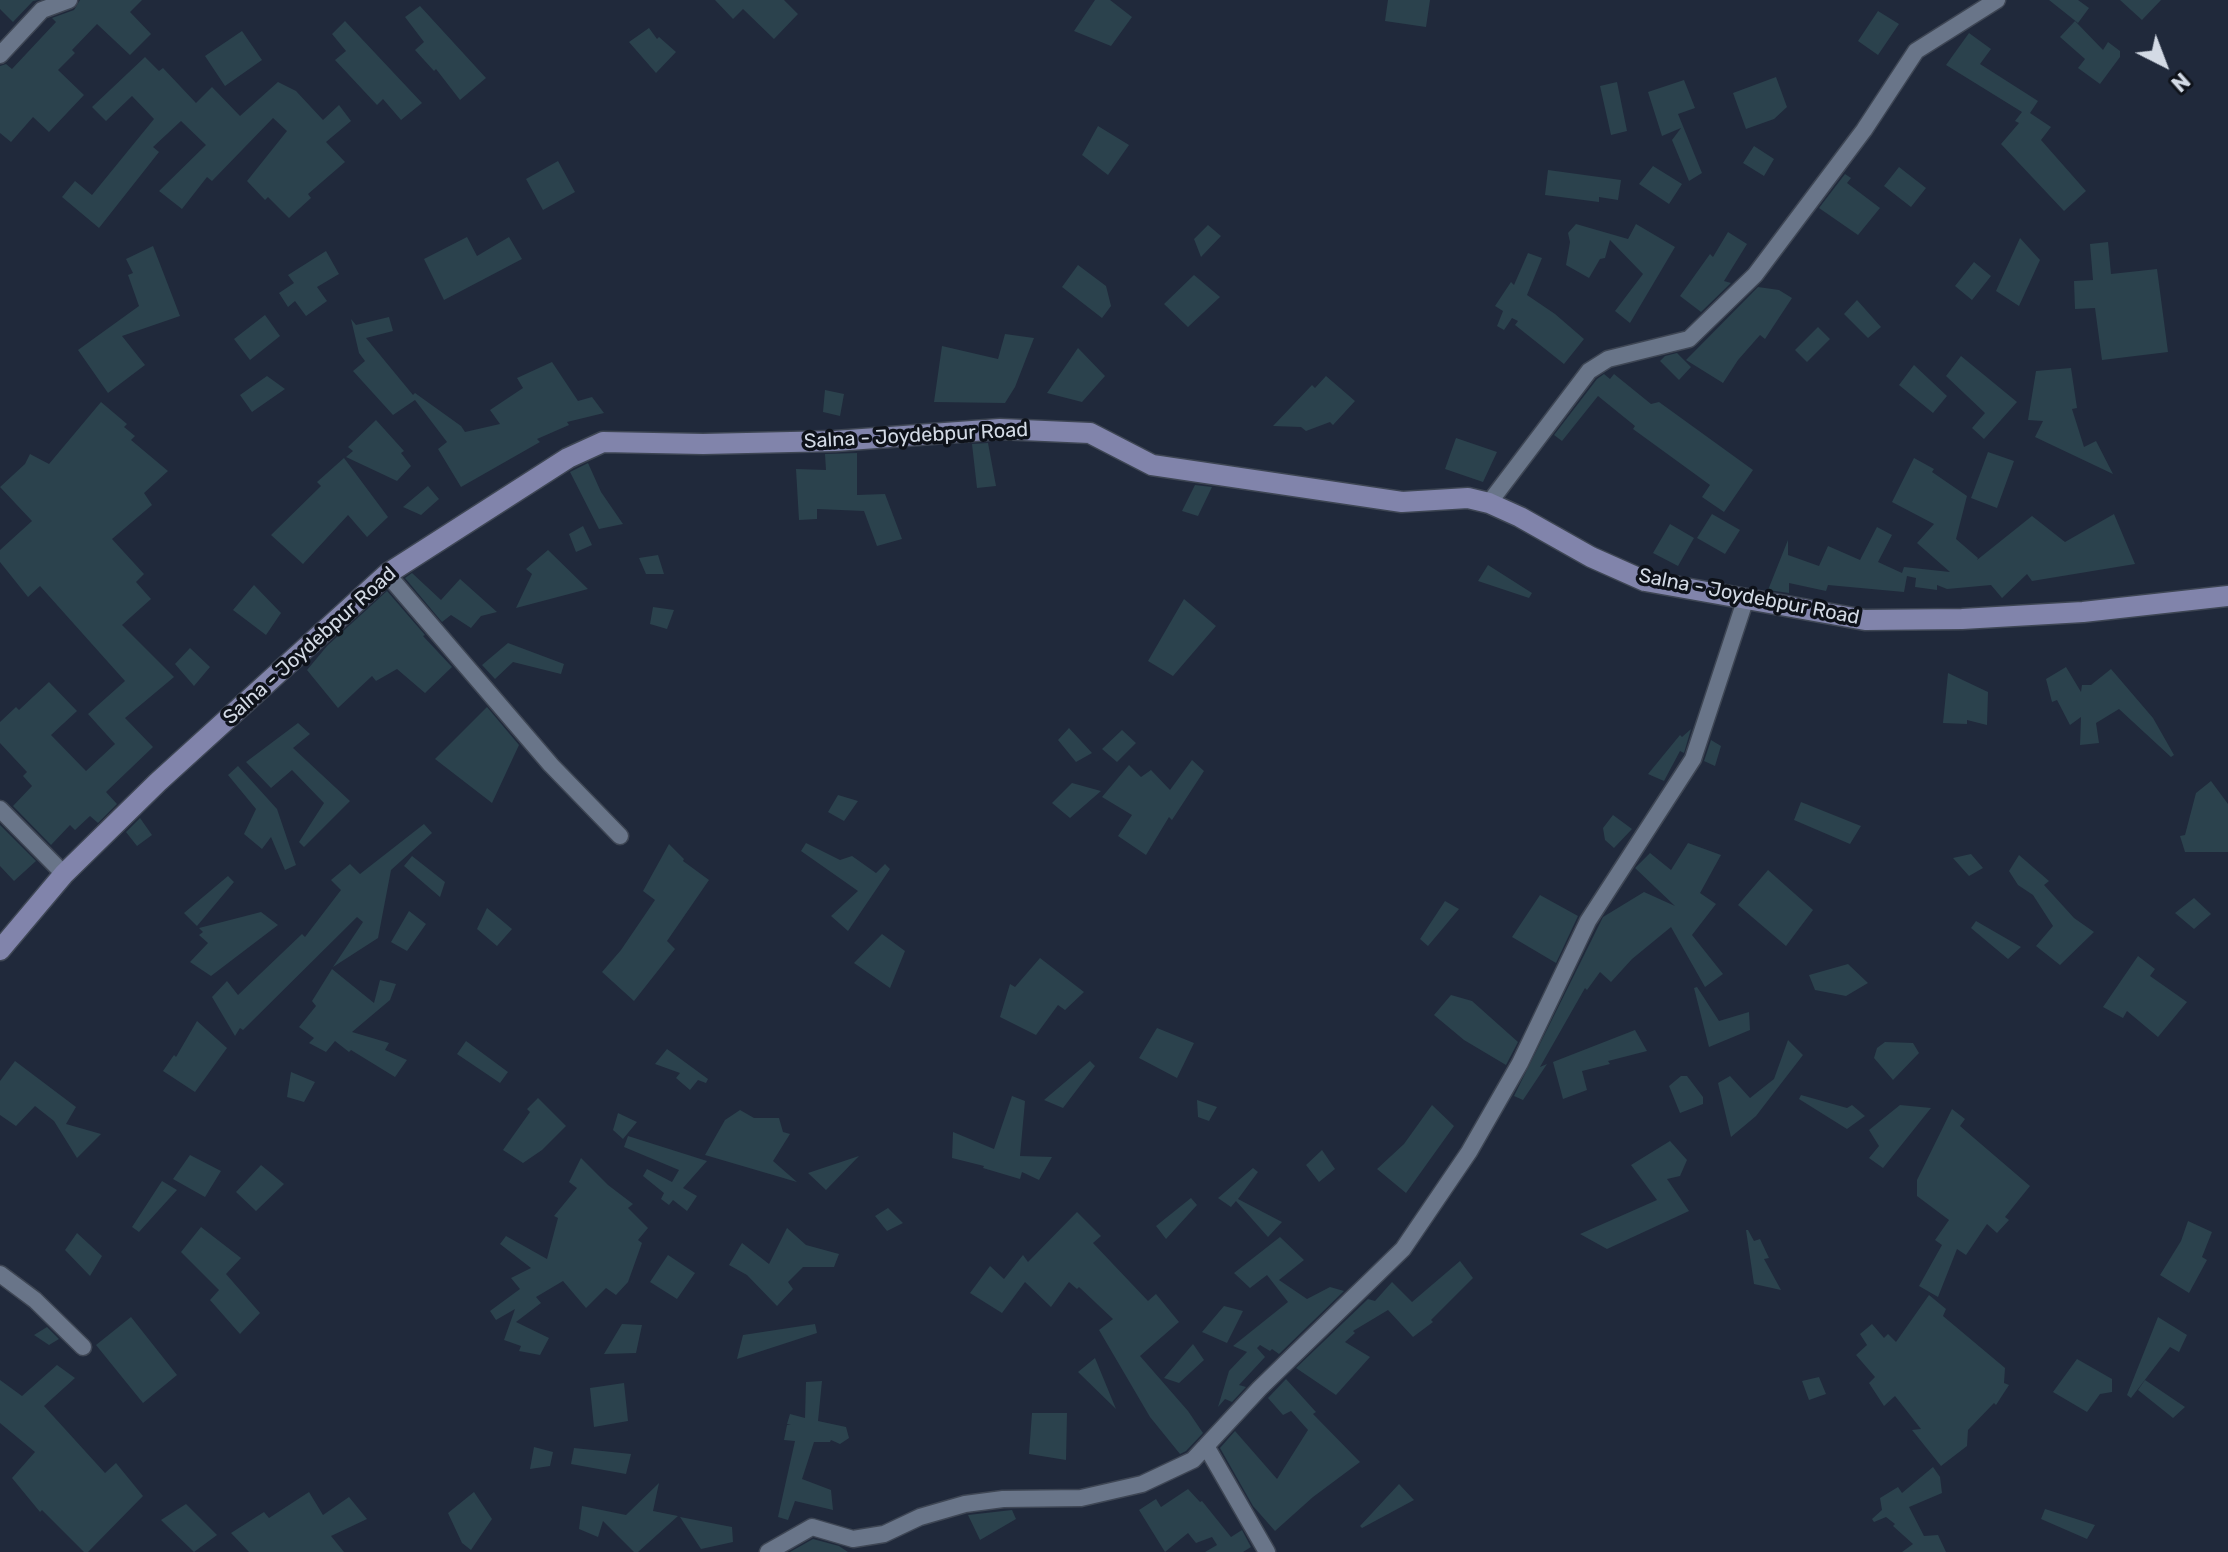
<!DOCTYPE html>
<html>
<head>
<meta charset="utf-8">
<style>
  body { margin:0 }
  #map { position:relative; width:2228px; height:1552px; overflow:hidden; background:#20293b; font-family:Rubik,sans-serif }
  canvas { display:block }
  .north { position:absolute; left:2124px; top:24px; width:80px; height:80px; -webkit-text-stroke:6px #0e121a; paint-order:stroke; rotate:138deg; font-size:22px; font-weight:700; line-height:32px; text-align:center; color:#d3dae5 }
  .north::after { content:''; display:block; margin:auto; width:28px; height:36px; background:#d3dae5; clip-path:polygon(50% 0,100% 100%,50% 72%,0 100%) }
</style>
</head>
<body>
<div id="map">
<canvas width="2228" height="1552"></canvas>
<div class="north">N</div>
</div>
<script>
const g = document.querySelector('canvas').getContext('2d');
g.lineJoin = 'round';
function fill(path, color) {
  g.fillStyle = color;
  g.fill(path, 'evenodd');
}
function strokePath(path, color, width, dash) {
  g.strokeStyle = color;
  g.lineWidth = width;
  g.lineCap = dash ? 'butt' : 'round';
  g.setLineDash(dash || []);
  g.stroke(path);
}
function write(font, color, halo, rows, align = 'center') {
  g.font = font + ' Rubik,sans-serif';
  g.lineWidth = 7;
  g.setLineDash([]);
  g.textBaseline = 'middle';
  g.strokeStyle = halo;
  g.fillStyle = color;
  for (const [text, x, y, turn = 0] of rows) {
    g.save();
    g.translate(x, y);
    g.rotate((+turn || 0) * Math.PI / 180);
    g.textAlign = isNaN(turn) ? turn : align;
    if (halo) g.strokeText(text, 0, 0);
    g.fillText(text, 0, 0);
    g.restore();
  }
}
const building = new Path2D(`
  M0 0H38L33 1 13 22 0 9Z
  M80 0H142L130 12 151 34 130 55 97 24 72 50 75 53 58 70 84 95 49 132 33 117 11 142 0 133V66L6 64 12 69 56 22 52 18 74 10Z
  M715 0H784L798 14 774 39 743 9 733 19Z
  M1095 0H1110L1132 17 1111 46 1074 31Z
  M1388 0H1430L1426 27 1385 21Z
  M2049 0H2078L2089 8 2078 23Z
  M2120 0H2161L2142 20Z
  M420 6 486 78 460 100 436 69 434 71 415 50 424 42 405 17Z
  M1878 11 1899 24 1878 55 1858 41Z
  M345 21 422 103 401 120 383 99 377 105 335 60 346 51 332 34Z
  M2075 21 2103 50 2108 42 2120 51V57L2100 84 2078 68 2085 59 2060 37Z
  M649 28 657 39 659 37 676 52 656 73 629 42Z
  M242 31 262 60 225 86 205 56Z
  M1969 33 1991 49 1980 64 2038 101 2030 113 2051 127 2041 140 2086 191 2064 211 2001 144 2019 123 2015 121 2022 112 1946 65Z
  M145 57 159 71 163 68 196 103 212 87 240 116 278 82 296 91 323 120 339 105 351 121 326 142 345 162 308 194 311 198 289 218 268 197 265 200 247 181 287 131 273 118 212 181 207 177 182 209 159 191 206 145 181 121 153 147 159 152 99 228 62 197 75 181 92 195 154 119 132 96 106 121 92 107Z
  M1776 77 1787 107 1774 119 1746 129 1733 93Z
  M1684 80 1695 108 1678 114 1702 173 1689 181 1672 140 1681 128 1662 136 1648 92Z
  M1617 82 1627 131 1611 135 1600 86Z
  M1098 126 1129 145 1108 175 1082 155Z
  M1754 146 1774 159 1764 176 1743 163Z
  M558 161 575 192 543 210 526 179Z
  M1653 166 1682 184 1669 204 1639 184Z
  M1899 167 1926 188 1911 207 1884 186Z
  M1548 170 1621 180 1618 200 1599 197V202L1545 195Z
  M1845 174 1851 178 1847 183 1880 208 1858 235 1819 208Z
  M1576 224 1628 239 1636 224 1675 247 1630 323 1615 311 1643 274 1610 240 1605 258 1600 259 1589 278 1566 265 1570 242 1568 233Z
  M1208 225 1221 236 1201 257 1194 239Z
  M1728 232 1747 244 1724 281 1731 283 1701 312 1680 296 1710 254 1713 257Z
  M467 237 477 256 509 237 522 259 444 300 424 259Z
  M2020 238 2040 260 2019 306 1996 291Z
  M2108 242 2111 274 2157 269 2168 352 2102 360 2095 308 2075 309 2074 281 2093 280 2090 244Z
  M153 246 180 316 122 336 145 365 108 393 78 350 139 306 128 275 133 273 126 259Z
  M326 251 339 274 317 287 327 301 306 316 295 301 288 307 279 293 294 283 288 275Z
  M1528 253 1542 258 1527 295 1555 314 1584 339 1564 364 1515 325 1518 321 1512 318 1504 330 1497 326 1503 311 1495 306 1511 282 1514 285Z
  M1974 262 1991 276 1972 300 1955 286Z
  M1078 265 1106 286 1111 306 1102 318 1062 287Z
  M1194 275 1220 297 1188 327 1164 304Z
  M1758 287 1779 290 1792 298 1765 339 1760 335 1738 360 1723 383 1686 360Z
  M1857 300 1881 327 1868 338 1844 314Z
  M265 315 280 336 250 360 234 339Z
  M389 317 393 331 366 338 413 395 415 393 461 426 465 432 500 424 490 410 523 388 517 378 552 362 578 401 592 397 604 413 567 422 569 425 537 439 540 442 461 487 438 449 447 442 415 400 393 415 353 371 365 361 359 353 351 319 356 325Z
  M1818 327 1830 339 1807 362 1795 350Z
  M1005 334 1034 338 1015 387 1005 403 934 402 942 346 998 359Z
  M1078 348 1105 376 1082 402 1047 393Z
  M1677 353 1691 367 1679 380 1660 361 1665 356Z
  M1961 356 2017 402 1984 439 1972 428 1985 413 1946 376Z
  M1914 365 1947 396 1933 413 1899 385Z
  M2071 368 2077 408 2072 409 2084 447 2096 441 2113 474 2035 437 2043 421 2028 420 2036 371Z
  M1604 374 1610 379 1614 374 1651 404 1659 402 1753 470 1724 512 1702 497 1710 485 1633 429 1635 426 1598 396 1562 441 1554 435 1597 379Z
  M267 376 285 389 252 412 240 395Z
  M1326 376 1355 401 1333 425 1330 422 1306 431 1301 427 1273 426 1312 385 1315 388Z
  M825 390 844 394 840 416 823 412Z
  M101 402 127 424 124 427 135 436 131 440 168 471 144 493 152 505 112 539 144 574 136 582 151 599 122 625 174 677 125 718 153 747 106 792 117 804 98 823 90 816 75 830 70 825 51 845 13 806 32 786 23 776 27 772 0 743V722L16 707 19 710 49 682 77 711 51 735 86 771 115 744 88 714 125 681 40 586 28 597 0 562V550L32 521 0 487 25 464 30 454 49 464Z
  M376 420 404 451 401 453 411 466 397 481 346 457 353 451 348 447Z
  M1456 438 1497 452 1483 482 1445 469Z
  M988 443 996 486 977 488 972 444Z
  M1988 452 2014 461 1997 508 1971 498Z
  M857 453V495L885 494 902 539 877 546 864 511 817 509V519L799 520 796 469 826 470 825 454Z
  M344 458 388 517 367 537 348 515 303 564 271 535 321 486 317 482Z
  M1914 458 1934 469 1932 472 1967 496 1956 539 1978 558 1977 560 2032 516 2065 542 2114 514 2135 564 2032 581 2027 574 2002 598 1991 585 1947 589 1937 585V590L1915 587 1916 578 1907 576 1904 592 1828 585 1826 591 1789 583V593L1768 590 1788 540V555L1819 566 1828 546 1860 560 1877 527 1892 535 1878 562 1902 573 1904 567 1950 572 1917 543 1934 524 1892 502Z
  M588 463 601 492 623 524 599 529 570 472Z
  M1195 485 1212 487 1198 516 1182 511Z
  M428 486 439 499 421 515 403 507Z
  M1712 514 1740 530 1725 554 1697 538Z
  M1670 524 1694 538 1678 566 1653 553Z
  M583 526 592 545 576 552 569 534Z
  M548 550 588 589 516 608 532 574 526 569Z
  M658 555 664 574H646L639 558Z
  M1488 565 1532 593 1529 598 1478 581Z
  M412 573 441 600 460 579 497 612 481 616 471 628 451 615 442 622 405 578Z
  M254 585 281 613 266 635 233 610Z
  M387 591 425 635 423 636 452 667 425 693 397 669 376 681 372 676 338 708 307 670 327 646Z
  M1184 599 1216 626 1173 676 1148 661Z
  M653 607 674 610 667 629 650 624Z
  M508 643 564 664 561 674 513 662 495 679 482 665Z
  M190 648 210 667 194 686 175 664Z
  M2066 667 2081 692 2082 685H2091L2111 669 2153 718 2174 755 2171 757 2119 709 2096 723 2099 743 2080 745 2081 717 2070 725 2057 700 2052 702 2046 679Z
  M1948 673 1988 692 1987 725 1967 720V724L1943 723Z
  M487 707 519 745 492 803 435 759Z
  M298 723 310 734 293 748 350 801 304 847 299 842 324 803 292 770 271 788 246 762Z
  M1069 728 1092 753 1076 762 1058 740Z
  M1691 729 1684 753 1680 751 1664 781 1648 774 1680 735 1682 737Z
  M1122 730 1136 743 1117 762 1102 749Z
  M1711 740 1721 746 1715 766 1704 761Z
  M1192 760 1204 771 1172 820 1169 817 1146 855 1118 836 1132 815 1102 797 1129 765 1141 777 1151 770 1170 790Z
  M238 766 277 809 296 865 285 870 271 837 262 849 244 834 256 809 228 775Z
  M2211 781 2228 804V852H2185L2180 836 2185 835 2196 793Z
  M1072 783 1101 791 1070 818 1052 803Z
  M838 795 858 801 844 821 828 812Z
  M1801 802 1861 826 1850 844 1794 820Z
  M1613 815 1632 829 1614 848 1605 840 1603 828Z
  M140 818 152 835 137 846 126 832Z
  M424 824 432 833 391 870 378 938 333 967 363 922 357 917 243 1030 240 1028 235 1036 212 997 227 981 238 995 302 934 305 937 341 890 331 880 350 864 360 874Z
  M0 825 36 861 14 881 0 866Z
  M806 843 840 860 852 856 876 873 885 864 890 869 848 931 831 916 858 891 801 851Z
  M1688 843 1721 855 1700 893 1716 904 1692 935 1723 974 1705 987 1671 927 1632 959 1611 982 1600 972 1587 990 1585 988 1540 1067 1547 1064 1523 1100 1514 1096 1603 917 1644 892 1675 906 1635 868 1650 853 1671 870Z
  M669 844 684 859 683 861 709 880 667 941 675 949 634 1001 602 972 621 950 655 900 643 891Z
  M1971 854 1983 868 1969 876 1953 858Z
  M2019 855 2049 881 2044 885 2074 918 2094 932 2060 965 2036 946 2053 926 2033 895 2018 885 2009 871Z
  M412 856 445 882 440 897 404 866Z
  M1768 870 1813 910 1786 946 1738 905Z
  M228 876 234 882 197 926 184 913Z
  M1540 895 1578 916 1556 963 1512 937Z
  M2194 898 2211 914 2194 929 2175 913Z
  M1445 901 1459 909 1428 946 1420 939Z
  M487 908 512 929 497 946 477 929Z
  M409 911 426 924 407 951 391 942Z
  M261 912 278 925 211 976 190 962 208 943 199 935 203 932 199 928Z
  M1976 921 2021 947 2008 959 1971 928Z
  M882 934 905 951 890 988 854 963Z
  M2138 956 2155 969 2150 976 2187 1002 2158 1037 2127 1011 2123 1018 2103 1007Z
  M1040 958 1084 992 1065 1010 1058 1005 1036 1035 1000 1017 1010 984 1015 987Z
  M1848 964 1868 983 1846 996 1815 990 1809 975Z
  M332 969 374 1003 380 980 396 984 390 1000 352 1032 389 1043 385 1050 407 1060 395 1077 351 1050 349 1052 335 1041 326 1052 309 1043 314 1038 299 1027 316 1006 312 1001Z
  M1697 987 1719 1021 1749 1012 1750 1030 1709 1047 1694 988Z
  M1451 995 1472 1001 1518 1042 1506 1065 1464 1040 1434 1015Z
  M197 1021 227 1048 195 1092 163 1071 174 1055 176 1057Z
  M1157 1028 1194 1043 1177 1078 1139 1058Z
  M1635 1030 1647 1051 1608 1061 1610 1064 1582 1071 1587 1090 1563 1099 1553 1062Z
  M1788 1040 1803 1055 1756 1116 1731 1137 1718 1083 1730 1076 1750 1098 1774 1079Z
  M466 1041 508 1072 500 1083 457 1054Z
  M1885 1042 1913 1043 1919 1053 1893 1080 1874 1058 1877 1048Z
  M667 1049 708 1079 706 1083 698 1080 690 1090 676 1078 680 1073 655 1064Z
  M15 1061 76 1107 66 1124 101 1134 77 1158 54 1121 35 1106 16 1126 0 1115V1081Z
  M1090 1061 1095 1066 1063 1108 1044 1100Z
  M291 1072 315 1082 304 1102 287 1097Z
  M1681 1076H1687L1703 1097V1104L1680 1113 1669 1086Z
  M1801 1095 1847 1108 1852 1105 1865 1116 1847 1129 1799 1099Z
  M1012 1096 1025 1101 1020 1156 1052 1157 1039 1180 1022 1172 1020 1179 983 1168 984 1166 952 1158 953 1132 994 1149Z
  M538 1098 566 1126 542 1150 523 1163 503 1150 530 1112 527 1109Z
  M1197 1100 1217 1107 1209 1121 1198 1117Z
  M1432 1105 1454 1126 1406 1193 1377 1169 1404 1144Z
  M1900 1105 1931 1108 1883 1168 1869 1158 1879 1146 1869 1130Z
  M1952 1109 1965 1119 1960 1126 2030 1186 2005 1217 2009 1220 1997 1233 1987 1224 1966 1255 1957 1249 1938 1297 1919 1286 1942 1245 1935 1240 1949 1220 1917 1196V1180Z
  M740 1110 754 1118H779L783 1132 790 1134 773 1161 797 1182 705 1155 725 1120Z
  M618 1113 637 1122 623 1139 613 1130Z
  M628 1136 707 1161 683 1188 697 1196 687 1211 673 1200 669 1205 661 1199 664 1193 643 1176 647 1169 672 1182 679 1170 624 1147Z
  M1670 1141 1687 1160 1680 1176 1667 1179 1689 1211 1607 1249 1580 1234 1657 1200 1631 1165Z
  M1322 1150 1335 1169 1319 1182 1306 1165Z
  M190 1155 221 1171 205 1197 173 1179Z
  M859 1156 826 1190 808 1173Z
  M581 1158 608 1185 633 1204 628 1208 648 1228 638 1240 642 1243 628 1282 616 1295 606 1288 586 1308 563 1281 536 1297 541 1303 516 1322 549 1338 540 1355 519 1351 521 1346 504 1340 515 1309 496 1320 490 1311 520 1289 511 1278 531 1268 500 1244 506 1236 547 1259 558 1218 554 1216 577 1188 569 1182Z
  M261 1165 284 1184 256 1211 236 1192Z
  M1253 1168 1258 1172 1238 1199 1282 1222 1268 1237 1236 1201 1231 1207 1218 1198Z
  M162 1181 177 1190 139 1232 132 1227Z
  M1191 1198 1197 1205 1166 1239 1156 1226Z
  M888 1208 903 1223 887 1231 875 1216Z
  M1077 1212 1101 1236 1093 1243 1148 1301 1156 1294 1179 1322 1140 1356 1188 1411 1203 1433 1186 1451 1180 1454 1150 1417 1099 1330 1113 1319 1079 1287 1077 1289 1069 1282 1051 1307 1025 1282 1002 1313 970 1293 990 1266 1004 1279 1023 1255 1028 1262Z
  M2188 1221 2212 1232 2202 1257 2207 1260 2189 1293 2160 1275 2181 1241Z
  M201 1227 241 1258 226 1274 260 1313 240 1334 210 1300 219 1290 181 1252Z
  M787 1228 806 1245 839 1254 834 1267H803L788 1282 793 1289 777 1306 747 1275 729 1265 742 1243 769 1264Z
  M1746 1230H1748L1754 1241 1760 1239 1769 1258 1764 1259 1781 1290 1754 1284Z
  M77 1233 102 1256 90 1276 65 1250Z
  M1280 1237 1304 1260 1279 1280 1307 1299 1330 1287 1344 1291 1279 1354 1272 1349 1270 1351 1260 1345 1257 1348 1265 1357 1239 1385 1246 1387 1232 1402 1225 1399 1218 1407 1229 1371 1247 1352 1233 1346 1288 1302 1267 1275 1250 1288 1234 1273Z
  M668 1255 695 1273 677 1299 650 1282Z
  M1460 1261 1473 1278 1431 1320 1433 1322 1413 1337 1388 1310 1353 1331 1355 1333 1345 1342 1370 1357 1336 1395 1296 1368 1368 1299 1375 1301 1392 1282 1412 1302Z
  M1929 1295 1946 1309 1943 1316 2005 1368 2004 1383 2009 1385 1996 1405 1994 1403 1968 1430 1967 1446 1941 1466 1912 1430 1921 1429 1895 1396 1884 1406 1869 1383 1875 1377 1856 1355 1867 1345 1860 1334 1872 1324 1884 1338 1888 1334 1896 1342Z
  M1224 1306 1243 1311 1227 1343 1202 1332Z
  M131 1317 177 1375 143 1403 96 1345Z
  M2158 1317 2187 1335 2179 1352 2170 1347 2131 1398 2127 1395Z
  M622 1324 642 1325 636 1353 604 1354Z
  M815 1324 817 1333 737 1359 743 1335Z
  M47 1327 59 1339 49 1345 34 1335Z
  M1193 1344 1204 1360 1179 1383 1164 1378Z
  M1095 1358 1116 1409 1078 1372Z
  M2077 1359 2112 1379V1392L2100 1394 2087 1412 2053 1392Z
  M57 1365 75 1378 44 1406 105 1473 116 1463 143 1496 88 1552H84L42 1510 40 1512 12 1478 35 1452 0 1423V1380L22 1396Z
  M1819 1377 1826 1394 1809 1400 1802 1381Z
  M1286 1379 1316 1412 1313 1414 1360 1462 1313 1497 1275 1531 1253 1506 1220 1448 1235 1431 1277 1479 1308 1430 1291 1411 1283 1415 1268 1398Z
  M2145 1380 2185 1407 2173 1418 2138 1390Z
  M822 1381 818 1421 846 1427 849 1438 840 1444 831 1440 830 1442H814L802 1479 831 1490 833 1510 795 1501 788 1520 778 1517 795 1441 784 1440 787 1425H791L787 1424 790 1414 805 1418 806 1382Z
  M624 1383 628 1421 594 1427 590 1388Z
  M1032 1413H1067L1066 1460 1029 1454Z
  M534 1447 553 1452 550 1466 530 1469Z
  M574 1448 631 1454 626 1474 571 1464Z
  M1933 1467 1940 1477 1942 1493 1909 1507 1924 1536 1938 1535 1946 1552H1902L1913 1544 1893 1526 1895 1524 1886 1517 1874 1522 1872 1519 1882 1510 1880 1498 1898 1487 1902 1493Z
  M659 1483 653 1511 678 1516 638 1552H634L603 1521 598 1537 579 1529 582 1506 626 1515Z
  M1399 1484 1414 1500 1362 1528 1360 1526Z
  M1188 1489 1200 1502 1202 1501 1231 1537 1242 1530 1251 1547 1243 1552H1205L1217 1545 1212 1537 1196 1543 1188 1533 1165 1552 1139 1510 1156 1499 1161 1507Z
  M309 1492 323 1515 349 1497 367 1519 331 1536 344 1552H249L231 1533 264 1512 269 1518Z
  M474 1492 492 1519 471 1550 462 1543 448 1513Z
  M186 1504 217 1535 194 1552 161 1520Z
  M2045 1509 2095 1525 2087 1539 2041 1519Z
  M1012 1510 1016 1519 980 1540 968 1515Z
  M680 1517 732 1527 733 1542 701 1549Z
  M813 1539 839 1546 848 1552H790Z`);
const street = new Path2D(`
  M0 55 42 10 69 0
  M1489 503 1589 371 1608 359 1689 339 1755 275 1864 130 1916 51 1997 0
  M387 574 551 765 620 836
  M0 809 64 874
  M0 1274 35 1300 83 1347
  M1206 1446 1267 1552
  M768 1552 812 1527 853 1539 884 1534 920 1517 965 1504 1003 1499 1081 1498 1142 1484 1193 1460 1260 1388 1403 1249 1469 1152 1520 1063 1588 921 1693 759 1746 598`);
const secondary = new Path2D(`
  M0 950 64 874 158 782 387 574 568 458 603 442 703 444 835 441 1000 429 1090 433 1152 465 1402 502 1468 498 1489 503 1520 517 1591 557 1645 581 1865 620 1962 619 2083 612 2228 596`);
const streetNames = [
  ["Salna - Joydebpur Road",916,436,-3],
  ["Salna - Joydebpur Road",1749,597,11],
  ["Salna - Joydebpur Road",310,646,-42]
];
fill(building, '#2b424d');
strokePath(street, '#3e4654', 19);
strokePath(secondary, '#3e4654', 23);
strokePath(street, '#697589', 16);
strokePath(secondary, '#8184ab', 20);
write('20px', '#d3dae5', '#0e121a', streetNames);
</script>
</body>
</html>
